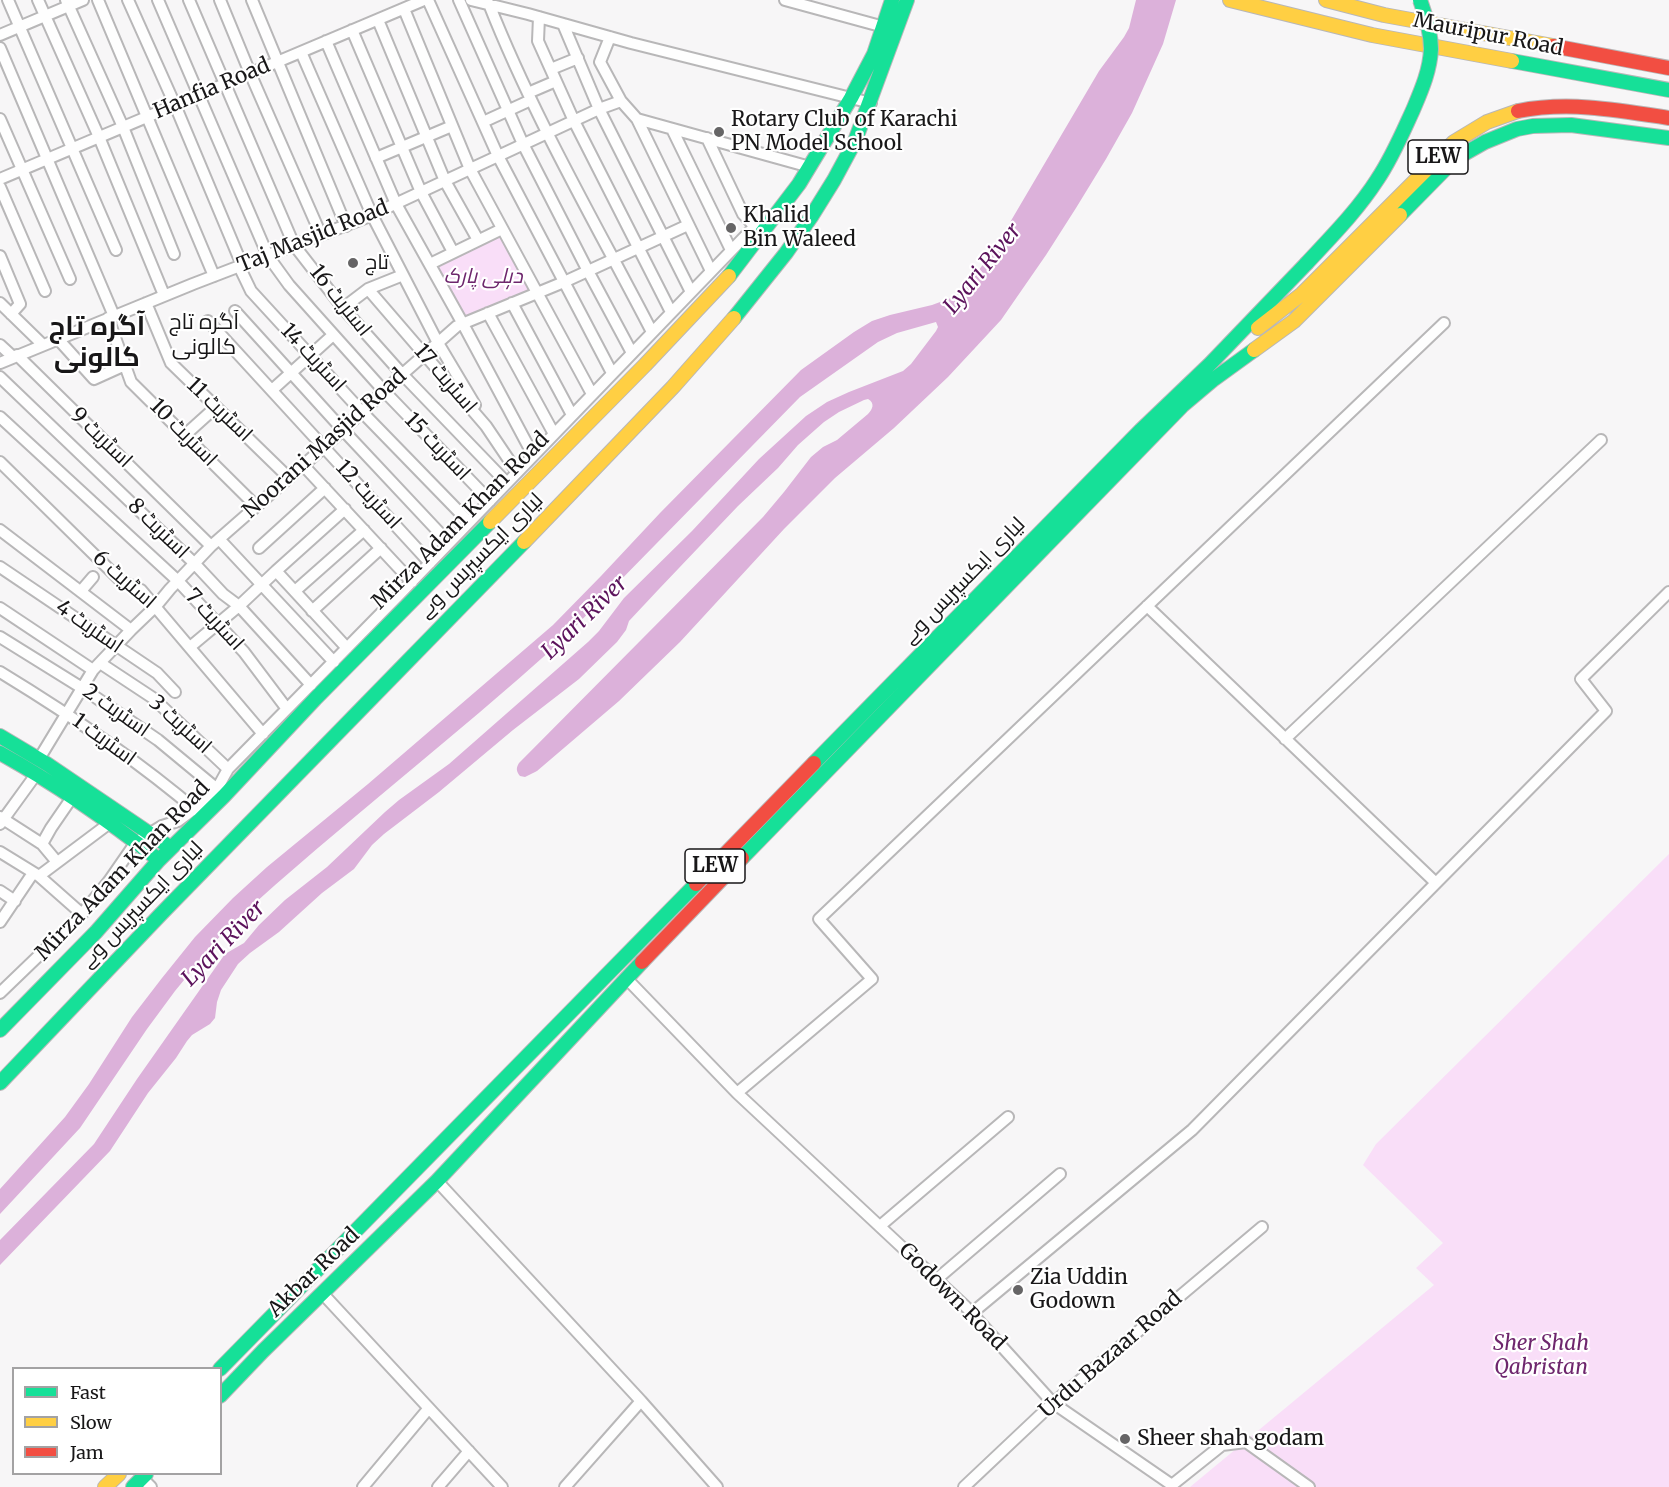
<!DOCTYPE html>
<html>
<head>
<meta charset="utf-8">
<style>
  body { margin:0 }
  #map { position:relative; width:1669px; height:1487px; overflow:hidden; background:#f7f6f7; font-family:Merriweather,serif }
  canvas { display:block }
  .legend { position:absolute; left:12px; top:1367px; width:210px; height:108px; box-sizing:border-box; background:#fff; border:2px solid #a3a2a3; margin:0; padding:8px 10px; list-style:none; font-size:18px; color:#181718 }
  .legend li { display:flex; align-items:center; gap:12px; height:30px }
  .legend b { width:30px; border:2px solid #a3a2a3 }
</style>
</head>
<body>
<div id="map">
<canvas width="1669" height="1487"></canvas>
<ul class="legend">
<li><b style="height:8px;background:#16e098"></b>Fast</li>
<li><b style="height:8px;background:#ffcf43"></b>Slow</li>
<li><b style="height:8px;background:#f24e42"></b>Jam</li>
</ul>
</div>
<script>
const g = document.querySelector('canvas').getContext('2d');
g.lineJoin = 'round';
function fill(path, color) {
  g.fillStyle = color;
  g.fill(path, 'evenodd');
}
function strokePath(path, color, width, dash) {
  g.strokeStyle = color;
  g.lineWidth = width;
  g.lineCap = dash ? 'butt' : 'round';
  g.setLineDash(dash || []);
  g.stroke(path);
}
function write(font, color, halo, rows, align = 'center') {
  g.font = font + ' Merriweather,Cairo,serif';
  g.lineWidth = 4.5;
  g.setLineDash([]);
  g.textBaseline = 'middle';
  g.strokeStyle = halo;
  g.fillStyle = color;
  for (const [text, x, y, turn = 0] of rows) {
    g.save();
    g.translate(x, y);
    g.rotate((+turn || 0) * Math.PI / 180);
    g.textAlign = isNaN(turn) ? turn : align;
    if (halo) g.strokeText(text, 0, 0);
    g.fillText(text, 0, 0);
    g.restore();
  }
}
const green = new Path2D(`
  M502 229 537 292 463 324 430 263Z
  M1669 854V1487H1190L1434 1285 1416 1268 1443 1243 1363 1165 1376 1144Z`);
const water = new Path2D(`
  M1136 0H1176L1163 44 1132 113 1106 159 1076 208 1046 255 1001 320 948 377 894 428 835 478 784 529 680 642 619 701 537 771 525 777 520 776C516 771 516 768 519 763L763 517 784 492 811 457 823 447 837 440 868 414C873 409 875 403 868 399L864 400 839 412 824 422 798 445 778 468 738 506 659 589 629 621 626 630 617 642 579 679 513 730 439 792 384 834 372 845 354 869 322 893 279 932 250 953 238 964 221 990 217 1002 215 1018 210 1024 192 1035 187 1041 176 1058 148 1093 110 1151 0 1265V1240L94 1144 137 1079 225 954 244 943 259 925 285 900 327 867 385 812 399 800 449 764 588 642 599 631 624 598 692 531 759 459 806 416 827 402 849 392 903 371 911 364 936 331 938 327 936 322 897 333 878 342 800 397 559 643C454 738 340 825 236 920L221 935 175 991 147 1029 80 1128 0 1214V1189L65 1117 89 1084 132 1017 162 978 195 937 233 898 267 867 368 784 553 625 601 576 660 513 801 370 854 332 872 321 890 315 932 305 951 298 964 289 992 253 1099 71 1124 37 1129 28Z`);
const street = new Path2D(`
  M8 0 116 250
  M38 0 99 137 164 295
  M66 0 123 127 174 254
  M98 0 214 276
  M128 0 175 105 242 265
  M158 0 268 256 289 285 384 391 490 501
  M189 0 294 245 343 308 402 374 507 483
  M220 0 250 73 321 235
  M252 0 346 226
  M428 0 498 156 612 373
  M459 0 523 144 588 271 632 353
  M471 0 528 14 631 43 871 103
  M785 0 884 27
  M489 4C534 118 596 224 652 332
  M404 9 470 169 592 394
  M539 17 538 41 574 121 671 312
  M378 20 445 181 478 240
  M563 24 599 109 691 292
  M352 30 421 192 453 252
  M0 35 83 0
  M610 37 600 62 621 101 637 119 810 167
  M326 41 396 204 463 324 533 455
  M0 48 114 316
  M301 52 372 215 438 343 475 405 470 408
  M551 69 578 58
  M528 93 556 81
  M0 119 70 279
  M637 119 711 271
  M483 122 531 100
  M672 129 731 250
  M707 138 743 214 759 231
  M376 158 452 126
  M0 179 424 0
  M0 187 45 291
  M0 256 20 304 11 314
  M430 264 502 229
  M239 266 251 291 362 412 469 522
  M368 289 486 426 517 472
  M0 303 43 345
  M146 303 171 363 288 477
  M512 303 572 415
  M343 308 368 289 403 275
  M235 311 343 430 449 543
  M488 313 554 434
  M108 318 131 382 256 506
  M208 321 430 563
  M58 339 94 379 125 365
  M0 345 13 357
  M17 355 211 546
  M0 363 193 284 365 218 599 109 621 101
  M0 377 194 563 223 594 239 606 311 685
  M272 390 333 335
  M0 417 178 581 244 652 287 709
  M185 435 216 407
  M0 462 120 580 141 590 263 734
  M303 465 412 582
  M345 509 276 571 347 648
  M0 530 131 630
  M219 539 334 662
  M259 548 325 488
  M0 567 157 673 175 692
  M81 591 93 577
  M295 591 364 530
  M1147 606 1436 883
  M0 608 93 670
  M312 611 381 548
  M0 637 82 688 158 740 222 793
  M190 647 239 606 276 571
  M100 663 153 698 228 769
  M0 672C69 714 136 759 198 812
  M1285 739 1601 440
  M39 759 93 670 131 630 156 606 170 589 211 546 324 447 406 371 457 326 564 282 688 225
  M0 817 42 844 57 862
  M0 824 37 773
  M42 844 51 828 73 796
  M0 852 39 876 82 914
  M39 876 111 822
  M0 891 15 901
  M0 922 33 873
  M626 978 737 1093 966 1307 1053 1403 1172 1485 1222 1445 1246 1442 1309 1487
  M0 993 82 914 109 881 136 842 162 826 178 821 194 809 217 789 228 769 397 597 755 226
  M737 1093 872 979 819 919 1444 323
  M437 1181 641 1401 717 1487
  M880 1226 1008 1117
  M937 1279 1060 1174
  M323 1294 502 1487
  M972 1313 1192 1130 1606 711 1581 679 1669 592
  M142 1478 151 1487
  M363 1487 429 1408
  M438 1487 469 1451
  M565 1487 641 1401
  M964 1487 1053 1403 1262 1227`);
const fast = new Path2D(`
  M1512 61 1669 90
  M1400 215 1455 159 1485 142 1517 129 1533 126 1571 125 1669 138
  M729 276 799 184 851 98 874 54 892 0
  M734 318 786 253 811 217 834 180 855 141 907 0
  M0 736 47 764 171 848
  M0 753C56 784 108 820 159 860
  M814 763 1141 430 1210 364 1306 264
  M742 858 1182 406 1214 379 1254 350
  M0 1030 96 932 159 860 224 796 315 699 490 522
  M0 1083 161 914 524 542
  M220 1369 696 884
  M220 1396 263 1351 437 1181 642 962
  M133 1487 146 1474`);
const slow = new Path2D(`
  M1230 0 1372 35 1512 61
  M1326 0 1384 15 1553 46
  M1258 328 1302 294 1454 142 1487 122 1518 111
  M1254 350 1294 321 1400 215
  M490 522 645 365 729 276
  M524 542 673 387 734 318
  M105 1487 119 1474`);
const jam = new Path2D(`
  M1553 46 1669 68
  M1518 111C1569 101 1618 110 1669 118
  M696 884 814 763
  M642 962 742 858`);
const fastBridge = new Path2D(`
  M1306 264C1331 237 1357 211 1377 180 1392 158 1402 134 1413 110 1421 91 1430 71 1431 49 1431 32 1426 16 1420 0`);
const markers = [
  [719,132,6,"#666566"],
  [731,228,6,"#666566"],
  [353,263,6,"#666566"],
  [1018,1290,6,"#666566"],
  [1125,1439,6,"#666566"]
];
const shields = [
  [1438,157,60],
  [715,866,60]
];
const shieldNames = [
  ["LEW",1438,157],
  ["LEW",715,866]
];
const streetNames = [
  ["Mauripur Road",1488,35,11],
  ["Hanfia Road",212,89,-23],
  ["Taj Masjid Road",313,237,-22],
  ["اسٹریٹ 16",340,301,51],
  ["اسٹریٹ 14",313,358,47],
  ["اسٹریٹ 17",445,379,49],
  ["اسٹریٹ 11",219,410,44],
  ["اسٹریٹ 10",183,433,45],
  ["اسٹریٹ 9",101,438,44],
  ["Noorani Masjid Road",325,444,-42],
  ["اسٹریٹ 15",437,447,46],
  ["اسٹریٹ 12",368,495,47],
  ["Mirza Adam Khan Road",461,521,-45],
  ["اسٹریٹ 8",158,529,44],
  ["لیاری ایکسپریس وے",481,556,-45],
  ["اسٹریٹ 6",124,580,41],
  ["لیاری ایکسپریس وے",964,581,-46],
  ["اسٹریٹ 7",214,620,47],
  ["اسٹریٹ 4",89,627,35],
  ["اسٹریٹ 2",116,711,35],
  ["اسٹریٹ 3",180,725,42],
  ["اسٹریٹ 1",104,740,36],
  ["Mirza Adam Khan Road",123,871,-46],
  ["لیاری ایکسپریس وے",142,905,-46],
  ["Akbar Road",314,1273,-44],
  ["Godown Road",952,1297,45],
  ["Urdu Bazaar Road",1111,1355,-41]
];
const poiNames = [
  ["Rotary Club of Karachi",731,120],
  ["PN Model School",731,144],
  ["Khalid",743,216],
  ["Bin Waleed",743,240],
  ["تاج",365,263],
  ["Zia Uddin",1030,1278],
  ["Godown",1030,1302],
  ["Sheer shah godam",1137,1439]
];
const parkNames = [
  ["دہلی پارک",483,277],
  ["Sher Shah",1541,1344],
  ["Qabristan",1541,1368]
];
const waterNames = [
  ["Lyari River",983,269,-51],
  ["Lyari River",585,618,-44],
  ["Lyari River",224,944,-46]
];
const neighbourhoodNames = [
  ["آگرہ تاج",204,323],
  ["کالونی",204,348]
];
const districtNames = [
  ["آگرہ تاج",97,327],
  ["کالونی",97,358]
];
fill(green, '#f9def8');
fill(water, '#dcb1da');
strokePath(street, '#b8b7b8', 14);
strokePath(fast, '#b8b7b8', 16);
strokePath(slow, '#b8b7b8', 16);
strokePath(jam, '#b8b7b8', 16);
strokePath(street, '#fefefe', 10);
strokePath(fast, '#16e098', 14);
strokePath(slow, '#ffcf43', 14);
strokePath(jam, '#f24e42', 14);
strokePath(fastBridge, '#b8b7b8', 16, []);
strokePath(fastBridge, '#16e098', 14);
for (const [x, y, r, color] of markers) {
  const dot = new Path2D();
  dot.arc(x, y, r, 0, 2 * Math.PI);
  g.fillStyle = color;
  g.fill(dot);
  strokePath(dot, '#fff', 2);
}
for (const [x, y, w] of shields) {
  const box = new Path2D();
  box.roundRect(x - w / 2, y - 17, w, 34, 4.5);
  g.fillStyle = '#fff';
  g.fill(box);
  strokePath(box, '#181718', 1.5);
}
write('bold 20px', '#181718', null, shieldNames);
write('21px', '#181718', '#fff', streetNames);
write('21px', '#181718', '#fff', poiNames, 'left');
write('italic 21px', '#6e266d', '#fff', parkNames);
write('italic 22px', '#5c135c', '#fff', waterNames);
write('22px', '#181718', '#fff', neighbourhoodNames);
write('bold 27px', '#181718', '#fff', districtNames);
</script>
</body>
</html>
